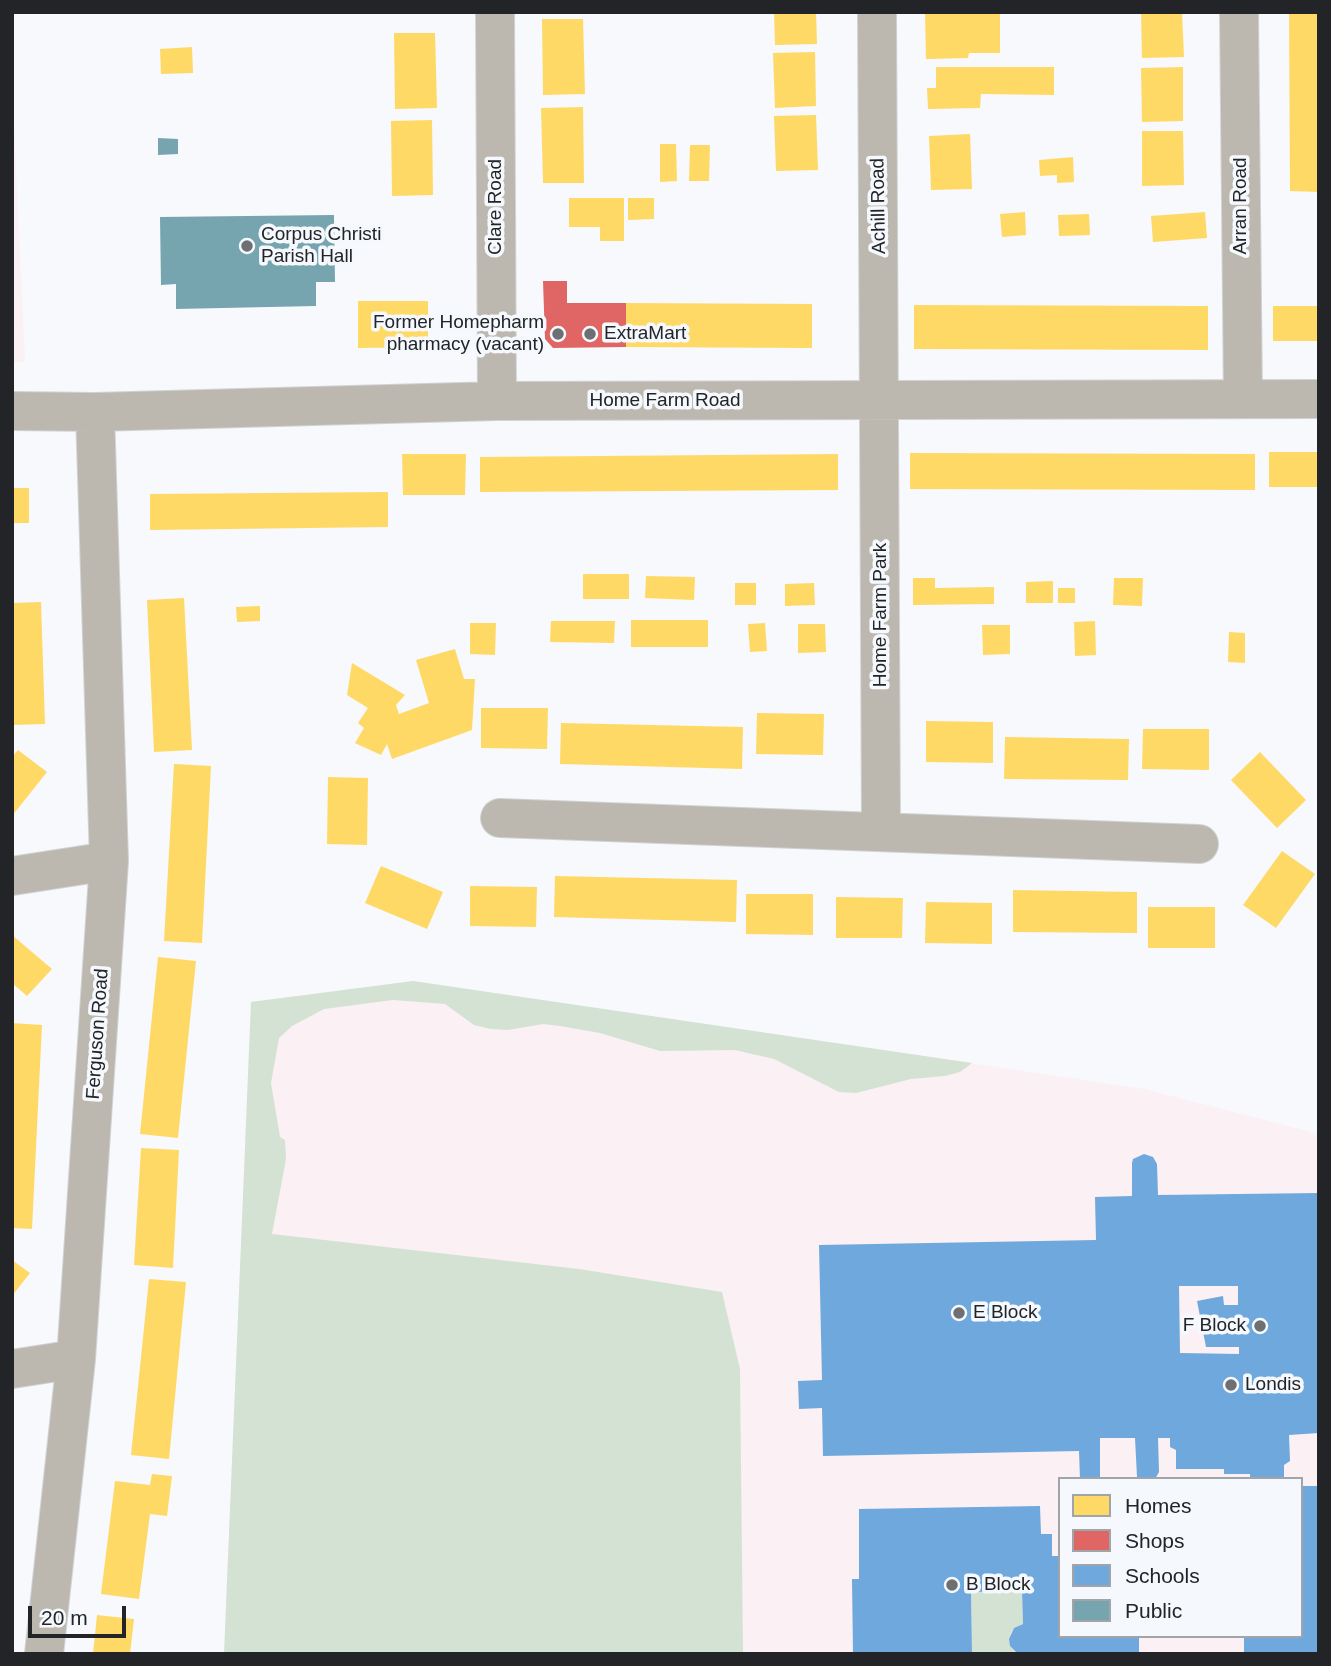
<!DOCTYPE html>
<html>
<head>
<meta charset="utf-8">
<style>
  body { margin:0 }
  #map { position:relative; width:1331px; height:1666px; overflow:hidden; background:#f7f9fc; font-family:Arial,sans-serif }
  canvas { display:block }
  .frame { position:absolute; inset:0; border:14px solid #222427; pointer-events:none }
  .legend { position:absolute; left:1058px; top:1477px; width:245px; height:161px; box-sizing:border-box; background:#f5f9fe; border:2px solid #a1a4a8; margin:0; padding:9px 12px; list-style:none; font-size:21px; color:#222427 }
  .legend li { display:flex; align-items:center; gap:14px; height:35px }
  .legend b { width:35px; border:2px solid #a1a4a8 }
  .scale { position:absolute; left:28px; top:1606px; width:98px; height:32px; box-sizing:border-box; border:4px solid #222427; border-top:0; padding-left:9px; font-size:21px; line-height:24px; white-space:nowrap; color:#222427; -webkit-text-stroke:5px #f5f9fe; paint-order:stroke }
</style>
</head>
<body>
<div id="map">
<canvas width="1331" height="1666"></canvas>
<div class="frame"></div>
<ul class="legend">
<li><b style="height:19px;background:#ffd966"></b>Homes</li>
<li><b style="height:19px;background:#e06666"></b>Shops</li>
<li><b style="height:19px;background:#6fa8dc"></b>Schools</li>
<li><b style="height:19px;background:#76a5af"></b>Public</li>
</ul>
<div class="scale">20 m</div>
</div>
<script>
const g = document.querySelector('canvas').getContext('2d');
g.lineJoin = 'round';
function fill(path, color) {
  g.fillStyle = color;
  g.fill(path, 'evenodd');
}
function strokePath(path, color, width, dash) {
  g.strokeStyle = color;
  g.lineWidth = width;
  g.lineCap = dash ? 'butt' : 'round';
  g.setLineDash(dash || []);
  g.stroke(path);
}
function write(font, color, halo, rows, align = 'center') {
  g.font = font + ' Arial,sans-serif';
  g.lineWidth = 7;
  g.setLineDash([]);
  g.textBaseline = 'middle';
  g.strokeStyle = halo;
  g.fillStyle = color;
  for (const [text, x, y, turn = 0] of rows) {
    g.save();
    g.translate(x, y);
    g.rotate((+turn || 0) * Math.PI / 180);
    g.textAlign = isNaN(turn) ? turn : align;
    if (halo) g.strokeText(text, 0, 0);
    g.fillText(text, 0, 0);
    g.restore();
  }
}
const education = new Path2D(`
  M12 82 25 362H12Z
  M413 981 1144 1089 1319 1134V1654H224L251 1002ZM1060 1479H1301V1636H1060Z`);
const green = new Path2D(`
  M413 981 972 1063 960 1072 945 1076 911 1079 856 1093 839 1092 774 1059 735 1050 660 1051 600 1033 560 1026 543 1024 508 1030 491 1029 474 1025 445 1004 393 1000 324 1009 292 1026 279 1038 271 1083 280 1137 285 1140 286 1159 272 1234 579 1269 722 1292 740 1369 743 1654H224L251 1002Z
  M1022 1591 1023 1624 1014 1628C1007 1637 1008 1648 1018 1654H972L971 1592Z`);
const homes = new Path2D(`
  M774 12H816L817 44 775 45Z
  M925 12 1000 14V53H969L968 58 926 59Z
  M1141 12H1182L1184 57 1142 58Z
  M1289 12H1319V192L1290 191Z
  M542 19H583L585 94 543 95Z
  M394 33H435L437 108 395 109Z
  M192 47 193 73 161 74 160 49Z
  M815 52 816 106 775 108 773 53Z
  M936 67H1054V95L981 94 980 108 928 109 927 88H936Z
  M1183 67V121L1142 122 1141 68Z
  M583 107 584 183H543L541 108Z
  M816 115 818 170 776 171 774 116Z
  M432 120 433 195 392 196 391 121Z
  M1142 131H1183L1184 185 1142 186Z
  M970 134 972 189 931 190 929 136Z
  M660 144H676L677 181 660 182Z
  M690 145H710L709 181H689Z
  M1073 157 1074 182 1057 183V175L1040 176 1039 160Z
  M569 198H624V241H600V227H569Z
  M628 198H654V219L628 220Z
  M1025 212 1026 235 1002 237 1000 214Z
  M1205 212 1207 238 1153 242 1151 216Z
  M1089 214 1090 235 1059 236 1058 215Z
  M358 301H428V347L358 348Z
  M626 303 812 304V348L626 347Z
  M914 305 1208 306V350L914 349Z
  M1273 306H1319V341H1273Z
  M1269 452H1319V487H1269Z
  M910 453 1255 454V490L910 489Z
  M402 454H466L465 495H403Z
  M838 454V490L480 492V457Z
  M12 488H29V523H12Z
  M388 492V527L150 530V494Z
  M583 574H629V599H583Z
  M646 576 695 577 694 600 645 598Z
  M913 578H935V588L994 587V604L913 605Z
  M1114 578H1143L1142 606 1113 605Z
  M1053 581V603H1026V582Z
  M735 583H756V605H735Z
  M814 583 815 605 785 606V584Z
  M1058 588H1075V603H1058Z
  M184 598 192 750 154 752 147 600Z
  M41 602 45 724 12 725V603Z
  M260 606V621L237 622 236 607Z
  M631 620H708V647H631Z
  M551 621H615L614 643 550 642Z
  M1095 621 1096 655 1075 656 1074 622Z
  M470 623H496L495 655 470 654Z
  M765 623 767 651 750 652 748 624Z
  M798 624H825L826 652 798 653Z
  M982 625H1010V654L983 655Z
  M1229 632 1245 633V663L1228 662Z
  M455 649 464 679H475L472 730 392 759 387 744 381 755 355 743 364 728 358 723 368 708 347 695 352 663 405 695 396 705 399 714 429 703 416 660Z
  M481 708H548L547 749 481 748Z
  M757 713 824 714 823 755 756 754Z
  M926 721 993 722V763L926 762Z
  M561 723 743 727 742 769 560 764Z
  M1143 729H1209V770L1142 769Z
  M1005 737 1129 739 1128 780 1004 779Z
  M18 750 47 772 12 816V757Z
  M1260 752 1306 800 1277 828 1231 780Z
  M174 764 211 766 202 943 164 941Z
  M328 777 368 778 367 845 327 844Z
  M1282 851 1315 874 1276 928 1243 905Z
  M381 866 443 892 427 929 365 903Z
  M555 876 737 880 736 922 554 917Z
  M470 886 537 887 536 927 470 926Z
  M1013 890 1137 892V933L1013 932Z
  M746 894H813V935L746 934Z
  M836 897 903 898 902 938H836Z
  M926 902 992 903V944L925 943Z
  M1148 907H1215V948H1148Z
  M12 935 52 969 27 996 12 983Z
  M158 957 196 961 178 1138 140 1134Z
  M12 1023 42 1025 32 1229 12 1228Z
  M141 1148 179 1150 173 1268 134 1265Z
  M12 1260 30 1273 12 1296Z
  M149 1279 186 1282 169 1459 131 1455Z
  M152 1474 172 1476 167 1516 150 1514 139 1599 101 1594 115 1481 150 1485Z
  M97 1615 134 1619 130 1654H93Z`);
const shops = new Path2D(`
  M543 281H567V303H626V347L553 348 545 339Z`);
const schools = new Path2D(`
  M1144 1154 1153 1157 1157 1164 1158 1195 1319 1193V1433L1289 1435 1290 1461 1284 1465V1479H1250V1474H1224V1469H1176V1450L1170 1447V1438H1158L1159 1472 1155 1479H1140L1137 1477 1135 1438H1100V1479H1080L1079 1451 823 1456 822 1408 799 1409 798 1381 822 1380 819 1245 1096 1240 1095 1197 1132 1196V1163L1133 1159ZM1179 1286H1238V1305H1224L1223 1296 1197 1301 1206 1347H1239V1354L1180 1353Z
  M1301 1486H1319V1654H1244V1636H1301Z
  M1040 1506 1041 1534H1052V1556H1060V1636H1139V1654H1018L1010 1646 1009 1639 1014 1628 1023 1624 1022 1591 971 1592 972 1654H853L852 1579H859V1509Z`);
const public = new Path2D(`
  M158 138 178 139V154L158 155Z
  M334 215 335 282H316V306L176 309V284L161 285 160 217Z`);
const minor = new Path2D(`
  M495 12 497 401
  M877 12 881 831
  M1239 12 1243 399
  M12 411 95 412 497 401 1319 399
  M500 818 1199 844
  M12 876 109 861
  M12 1369 76 1359
  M44 1654 76 1359 109 861 95 412`);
const markers = [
  [247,246,7,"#6d6f72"],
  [558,334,7,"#6d6f72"],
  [590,334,7,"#6d6f72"],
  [959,1313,7,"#6d6f72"],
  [1260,1326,7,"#6d6f72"],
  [1231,1385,7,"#6d6f72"],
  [952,1585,7,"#6d6f72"]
];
const streetNames = [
  ["Achill Road",879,206,-91],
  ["Arran Road",1241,206,-90],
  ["Clare Road",496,207,-90],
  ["Home Farm Road",665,401],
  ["Home Farm Park",881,615,-90],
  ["Ferguson Road",98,1034,-86]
];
const poiNames = [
  ["Corpus Christi",261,235],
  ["Parish Hall",261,257],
  ["Former Homepharm",544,323,"right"],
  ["pharmacy (vacant)",544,345,"right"],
  ["ExtraMart",604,334],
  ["E Block",973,1313],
  ["F Block",1246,1326,"right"],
  ["Londis",1245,1385],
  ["B Block",966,1585]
];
fill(education, '#fbf0f4');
fill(green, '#d4e2d3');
fill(homes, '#ffd966');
fill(shops, '#e06666');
fill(schools, '#6fa8dc');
fill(public, '#76a5af');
strokePath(minor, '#d1d3d5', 40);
strokePath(minor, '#bdb8af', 38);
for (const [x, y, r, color] of markers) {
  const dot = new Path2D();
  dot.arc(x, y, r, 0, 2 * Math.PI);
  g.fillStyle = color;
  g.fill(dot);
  strokePath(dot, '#f5f9fe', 2.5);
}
write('19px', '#222427', '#f5f9fe', streetNames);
write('19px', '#222427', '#f5f9fe', poiNames, 'left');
</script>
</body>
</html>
